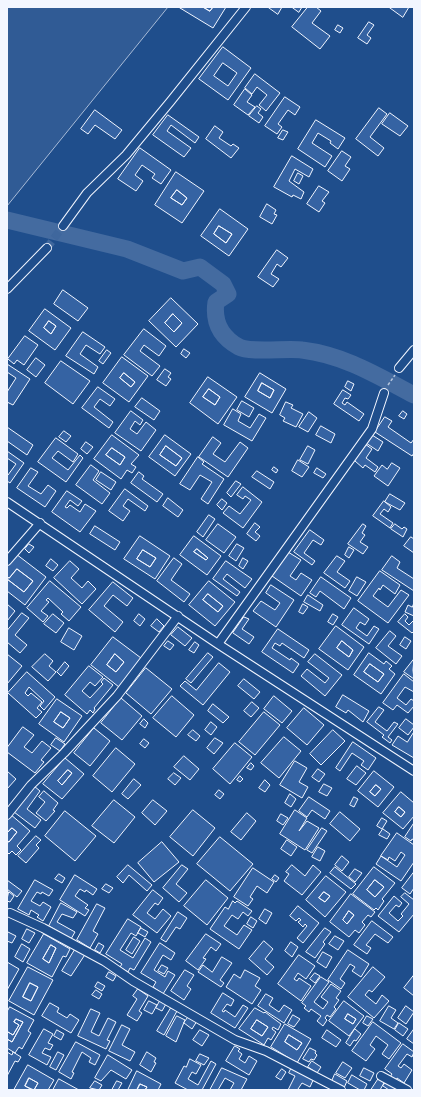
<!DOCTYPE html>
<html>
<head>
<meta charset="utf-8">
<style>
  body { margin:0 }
  #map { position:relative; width:421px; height:1097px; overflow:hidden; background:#1f4e8c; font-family:Roboto,sans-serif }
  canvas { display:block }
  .frame { position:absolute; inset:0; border:8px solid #f2f6ff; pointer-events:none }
</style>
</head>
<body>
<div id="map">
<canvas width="421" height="1097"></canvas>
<div class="frame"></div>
</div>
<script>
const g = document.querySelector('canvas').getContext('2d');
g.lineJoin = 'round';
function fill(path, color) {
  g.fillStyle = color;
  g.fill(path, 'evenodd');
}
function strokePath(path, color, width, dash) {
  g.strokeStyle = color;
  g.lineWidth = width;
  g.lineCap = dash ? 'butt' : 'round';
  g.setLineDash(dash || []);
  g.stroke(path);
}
const built = new Path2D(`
  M7 7H168L7 206Z`);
const river = new Path2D(`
  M7 220 127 249 183 271 200 267 223 284 228 294 216 302C213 322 221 337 239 347 250 353 288 348 302 350 344 355 378 376 414 395`);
const building = new Path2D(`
  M203 7 210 11 213 7H226L213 28 180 8Z
  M203 7H213L210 11Z
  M268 7H282L278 14Z
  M292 7H302L299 12Z
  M308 7H316L321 11 312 23 330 36 320 49 292 27Z
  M389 7H409L403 17Z
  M369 22 374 25 367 35 371 38 367 44 358 38Z
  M338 25 343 28 340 33 335 30Z
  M223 47 251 68 228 100 199 79ZM223 63 237 73 228 86 214 76Z
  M255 74 280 93 266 111 259 105 267 95 257 87 252 94 245 88Z
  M245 89 252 95 247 102 255 107 248 115 234 105Z
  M285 97 300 107 295 115 288 110 278 124 282 127 277 134 265 126Z
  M257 106 261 109 258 113 263 117 259 123 249 116Z
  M379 108 387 114 370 137 384 148 378 156 356 139Z
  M95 110 122 130 115 139 95 125 88 134 81 129Z
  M390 113 408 126 400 136 382 124Z
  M168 115 199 137 195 143 171 125 167 131 191 148 184 157 153 135Z
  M316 120 345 138 338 149 330 143 331 141 318 133 312 143 332 156 325 167 298 149Z
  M215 126 223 132 219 138 231 146 233 144 239 148 231 158 206 139Z
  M283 130 288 132 283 140 278 138Z
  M140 148 171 170 161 184 152 178 155 174 142 165 135 175 143 181 136 191 118 179Z
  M342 151 351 157 345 166 350 169 342 181 328 171Z
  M292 156 313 169 309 177 295 169 289 181 304 192 301 199 293 195 292 197 274 187Z
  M176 172 204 191 182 223 155 205ZM177 190 187 198 182 205 171 198Z
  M298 173 303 176 299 184 294 181Z
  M319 186 329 192 322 201 325 203 319 212 307 204Z
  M177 190 187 198 182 205 171 198Z
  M267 204 276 210 274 214 277 215 272 224 260 217Z
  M220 209 248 229 229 256 201 236ZM219 226 232 234 226 243 214 234Z
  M219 226 232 234 226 243 214 234Z
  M277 250 288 258 281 267 277 264 271 274 279 279 273 287 258 277Z
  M63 290 88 308 78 321 54 304Z
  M171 298 198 324 176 347 149 321ZM173 314 182 323 174 332 165 323Z
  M45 309 71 328 55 350 29 331ZM49 321 56 326 51 334 44 328Z
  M173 314 182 323 174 332 165 323Z
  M49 321 56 326 51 334 44 328Z
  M144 329 166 346 159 356 144 345 140 351 160 366 152 376 124 355Z
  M83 332 105 347 100 354 86 345 80 354 98 367 94 374 66 356Z
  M25 336 38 345 24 365 17 360 14 364 8 359Z
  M184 349 190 353 186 358 181 354Z
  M107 350 111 353 103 364 99 361Z
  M122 357 148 376 129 402 103 383ZM124 373 135 382 131 387 120 378Z
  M36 358 45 365 36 377 27 370Z
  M61 361 90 381 73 404 45 383Z
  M7 364 30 379 13 405 7 402V392L16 378 7 372Z
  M165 369 171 373 168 377 171 379 166 386 157 380Z
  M124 373 135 382 131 387 120 378Z
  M260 373 286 389 272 413 245 397ZM262 383 274 390 270 398 258 391Z
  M208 377 237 397 218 424 190 403ZM209 389 220 397 215 405 203 397Z
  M348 381 354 384 351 391 345 387Z
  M262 383 274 390 270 398 258 391Z
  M98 387 115 399 110 406 100 399 94 407 113 422 109 428 82 408Z
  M209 389 220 397 215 405 203 397Z
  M343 390 351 395 348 399 345 398 342 403 345 405 347 402 364 414 359 421 334 404Z
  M142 398 160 411 154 420 135 407Z
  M242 401 254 408 249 417 237 410Z
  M286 402 293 405 291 408 303 414 296 427 283 421 285 418 280 415Z
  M233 409 241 414 238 421 250 428 259 414 266 418 252 441 224 425Z
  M131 411 143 420 140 425 135 421 130 429 137 434 146 422 156 430 141 451 115 433Z
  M403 411 407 414 404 419 399 416Z
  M309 412 317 418 308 432 299 427Z
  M385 417 392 421 388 427 411 443 414 439V453L412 456 375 432Z
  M321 426 335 434 331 443 316 435Z
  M7 427 33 445 27 455 7 441Z
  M64 431 71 436 66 442 59 437Z
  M112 435 139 455 131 464 136 467 132 473 127 470 121 479 94 459ZM112 448 125 457 120 465 106 455Z
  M165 435 191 454 175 476 149 457ZM166 446 182 458 176 466 160 455Z
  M372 435 383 442 378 451 366 443Z
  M213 437 221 443 213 454 225 462 240 442 248 448 228 477 199 457Z
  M56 438 78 454 73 462 58 451 52 458 68 470 80 455 83 458 66 482 38 462Z
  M86 442 93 447 87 454 81 449Z
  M365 444 372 449 366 458 378 467 375 472 365 465 363 468 355 461Z
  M166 446 182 458 176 466 160 455Z
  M308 446 315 450 308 464 300 460Z
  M112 448 125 457 120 465 106 455Z
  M7 451 24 463 10 483 7 481V474L8 475 16 464 7 458Z
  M198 457 204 462 202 464 224 479 208 504 201 499 212 482 200 475 190 490 180 484Z
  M298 460 309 467 302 477 292 471Z
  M392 463 400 468 388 486 374 476 382 465 387 469Z
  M91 465 99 471 93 480 110 493 102 504 76 485Z
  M274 467 278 470 276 473 272 470Z
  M31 468 38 472 28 486 41 494 48 485 56 491 45 507 17 488Z
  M317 468 326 474 323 478 314 473Z
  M257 471 274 482 270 489 252 477Z
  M101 472 116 482 111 490 96 480Z
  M139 472 144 476 142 479 163 494 157 502 131 483Z
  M236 481 241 484 231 497 227 493Z
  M243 487 262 502 243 528 223 513 229 506 240 514 251 500 245 496 243 499 237 495Z
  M125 489 148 506 145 511 128 499 123 506 130 511 123 521 109 511Z
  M67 491 82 501 78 506 70 500 65 507 67 508 70 505 80 512 85 504 96 511 80 532 52 512Z
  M390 494 405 503 400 510 385 502Z
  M168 498 183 510 178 517 163 506Z
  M222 499 227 503 222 510 217 505Z
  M384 501 391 507 388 512 384 509 380 514 393 523 390 528 373 516Z
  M209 515 215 519 203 537 197 532Z
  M255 523 260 527 255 532 260 536 256 541 247 534Z
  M218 524 236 537 224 553 206 540Z
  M363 524 366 526 362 533 365 535 360 542 368 547 363 554 348 544Z
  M395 524 402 529 404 527 407 529 403 537 391 529Z
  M95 526 120 542 115 550 90 534Z
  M310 530 324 540 321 545 313 540 304 553 315 561 312 565 294 552Z
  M140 536 170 556 155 579 124 559ZM143 550 156 558 150 567 137 559Z
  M194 536 221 556 207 575 180 555ZM197 549 208 558 206 560 194 552Z
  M411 537 414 539V553L404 546Z
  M29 544 34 547 29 553 25 549Z
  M237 544 244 548 236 561 229 556Z
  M349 547 354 550 349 558 345 555Z
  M197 549 208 558 206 560 194 552Z
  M143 550 156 558 150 567 137 559Z
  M288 552 301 560 290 576 296 580 301 573 312 580 301 596 272 576Z
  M16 554 46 577 25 605 7 591V579L24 592 33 581 17 569 9 578 7 577V566Z
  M337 556 345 561 337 572 350 581 345 588 324 573Z
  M392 556 400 562 397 568 414 579V591L382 570Z
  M174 558 182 564 171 580 190 594 184 602 157 581Z
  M243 558 248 561 243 569 239 566Z
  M51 559 58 565 53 571 46 566Z
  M70 561 79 569 71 578 82 588 88 581 96 589 82 604 54 578Z
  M226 561 252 579 245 588 227 574 223 579 240 592 237 596 213 579Z
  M17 569 33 581 24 592 7 579V577L9 578Z
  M380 571 400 585 395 594 383 585 380 590 379 588 373 596 388 607 401 590 409 595 388 623 358 601Z
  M321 577 351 598 344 609 320 591 316 597 310 593Z
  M357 577 366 582 357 596 349 591Z
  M50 581 81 607 69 621 61 614 63 612 48 598 46 600 49 602 41 611 48 616 43 622 27 608Z
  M209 581 235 602 215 626 189 605ZM208 594 223 606 218 612 203 600Z
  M113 582 133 598 127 606 113 595 104 606 123 622 115 632 89 610Z
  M271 585 294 600 276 627 253 611 261 601 275 610 280 603 266 593Z
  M208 594 223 606 218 612 203 600Z
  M308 595 323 605 320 611 304 602Z
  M414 603V616L405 612 408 605 412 607Z
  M7 604 15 611 7 621Z
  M303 604 308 607 303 614 299 612Z
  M354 608 369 619 365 625 360 622 356 628 367 636 374 626 379 629 369 644 342 625Z
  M22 613 29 618 15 635 27 645 20 653 7 642V631Z
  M53 614 64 623 56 633 44 624Z
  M139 614 145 619 140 626 134 621Z
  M333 614 338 617 333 625 328 622Z
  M405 614 408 617 405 621 409 625 413 621 414 622V631L412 633 398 622Z
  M244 617 249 619 242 629 254 637 249 644 233 633Z
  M157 619 164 626 159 632 151 626Z
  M336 626 364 647 348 670 319 649ZM342 641 353 650 349 657 337 648Z
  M178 627 192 638 185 646 171 635Z
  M69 628 82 636 74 650 61 642Z
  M278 629 309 650 304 658 282 643 280 646 275 643 272 648 290 660 291 658 299 664 293 673 262 652Z
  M390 631 396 636 388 646 402 656 396 664 376 648Z
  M113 637 141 658 119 687 91 665ZM115 654 124 662 116 672 107 665Z
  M405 637 411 641 406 649 400 645Z
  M168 641 174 645 170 650 164 646Z
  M342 641 353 650 349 657 337 648Z
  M195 642 199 645 194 653 189 650Z
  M208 653 213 657 191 683 186 679Z
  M369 653 384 664 386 661 392 666 389 669 395 674 381 694 354 675ZM370 664 384 674 378 682 364 672Z
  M7 654 22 666 7 684Z
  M45 654 53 661 49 666 56 672 48 681 32 667Z
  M115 654 124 662 116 672 107 665Z
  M315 654 342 675 325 696 301 676 307 669 325 683 329 678 308 662Z
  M414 659 413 670 414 679 404 672Z
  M65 662 69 666 61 676 57 672Z
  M219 663 230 672 203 705 180 686 185 681 196 690Z
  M370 664 384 674 378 682 364 672Z
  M89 666 103 677 95 686 90 682 82 691 90 698 103 684 101 682 104 678 113 685 94 708 95 709 93 713 90 710 87 714 65 695Z
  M146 668 172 689 151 714 126 693Z
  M27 672 55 697 44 710 40 706 44 701 29 687 25 693 28 696 31 693 42 702 37 708 42 712 36 718 8 693Z
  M404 674 414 682V692L405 687 397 698 406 705 411 699 414 701V706L408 713 397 705 393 710 383 703Z
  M244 679 260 692 254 699 238 686Z
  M343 695 369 711 363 722 348 710 346 713 336 707Z
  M172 696 194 715 176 737 153 718Z
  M274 696 292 711 282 723 264 709Z
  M121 698 142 716 122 740 101 723Z
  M57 699 82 716 64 742 39 724ZM61 712 70 718 63 728 54 722Z
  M252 702 259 708 251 717 244 711Z
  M213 704 229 717 223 723 208 711Z
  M379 707 384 710 375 722 387 731 394 722 398 724 388 737 392 740 390 743 382 737 384 735 367 722Z
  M304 708 324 725 307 745 287 728Z
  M61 712 70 718 63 728 54 722Z
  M264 712 280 725 255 755 239 742Z
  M144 719 148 723 145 728 140 724Z
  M406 719 414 725V727L408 735 399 728Z
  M211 722 217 727 211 735 205 730Z
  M23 727 34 735 24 747 32 753 42 741 51 748 41 760 44 762 35 773 7 752V748Z
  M94 728 110 741 90 766 74 753Z
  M193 730 200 736 196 741 188 735Z
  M333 730 345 741 321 765 310 754Z
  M414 732V758L392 745 398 736 407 742Z
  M284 737 301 751 279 778 261 763Z
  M56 738 65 744 60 751 51 745Z
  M215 738 223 743 214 754 207 748Z
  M144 739 149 743 145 748 140 744Z
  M353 742 376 758 368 770 361 765 364 761 352 753 340 771 336 768Z
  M235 743 252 757 230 784 213 769Z
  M116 748 135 764 112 792 93 776Z
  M184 756 199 769 190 780 174 767Z
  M65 758 84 774 62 799 43 784ZM68 770 72 773 62 785 58 781Z
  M295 761 307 768 299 782 308 787 302 798 280 785Z
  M251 763 254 766 251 770 247 768Z
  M357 766 366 773 356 785 347 779Z
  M318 769 325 774 319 782 312 777Z
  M68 770 72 773 62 785 58 781Z
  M7 771 16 779 7 789Z
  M374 771 394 787 378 807 358 791ZM376 785 381 789 375 796 370 792Z
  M174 773 181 778 175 785 168 779Z
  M240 776 243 779 240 782 237 780Z
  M134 779 141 785 128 799 122 794Z
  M265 780 270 785 265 792 259 788Z
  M324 784 332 788 327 796 319 792Z
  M376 785 381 789 375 796 370 792Z
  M34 786 40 791 27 809 41 820 35 828 14 812Z
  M219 790 224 794 220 799 215 795Z
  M44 791 58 803 53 810 55 811 46 821 36 813 45 802 39 797Z
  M401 792 414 803V816L403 829 383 813ZM399 807 405 812 401 817 395 812Z
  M290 794 296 799 291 807 285 803Z
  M309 797 330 811 325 819 312 810 307 817 299 811Z
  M354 797 358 799 354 807 350 805Z
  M114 800 135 817 114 843 92 826Z
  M153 800 167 811 155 825 142 813Z
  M399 807 405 812 401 817 395 812Z
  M193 810 215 828 193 856 170 837Z
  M295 810 307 818 299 831 307 821 319 828 305 850 280 834Z
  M65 811 96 836 75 861 45 836Z
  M340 812 360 829 350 841 330 824Z
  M247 813 256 821 241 840 231 832Z
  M10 814 30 831 17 846 21 850 16 855 12 851 9 854 7 852V841L9 842 17 832 12 828 7 833V818Z
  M281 814 288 818 283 825 277 821Z
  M382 818 387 821 382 829 377 826Z
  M414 823V840L412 839 411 841 405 837Z
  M12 828 17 832 9 842 7 841V833Z
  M322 828 327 831 312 853 307 850Z
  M383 829 390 834 387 839 379 835Z
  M397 833 414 845V862L401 881 376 864 381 856 397 867 405 855 401 852 395 861 389 857 388 860 381 856Z
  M36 836 41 840 36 845 39 848 26 863 18 856Z
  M220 837 253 864 230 891 197 864Z
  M287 840 297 847 291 856 281 849Z
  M162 842 179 862 154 882 138 863Z
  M318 847 325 851 320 861 312 857Z
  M342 856 349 862 342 871 335 865Z
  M128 865 152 885 147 891 129 875 123 883 117 877Z
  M182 865 188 869 176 884 187 893 179 902 163 888Z
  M292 865 305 876 313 865 321 872 302 895 284 881 289 874 286 872Z
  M335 867 356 884 351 889 330 873Z
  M374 867 395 883 382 899 384 901 378 910 376 908 374 910 353 894ZM375 880 384 887 375 897 367 890Z
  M253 868 274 882 267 893 257 886 250 897 253 899 248 906 234 897Z
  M355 869 362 873 355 882 349 877Z
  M414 872V888L410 894 402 888Z
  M59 874 65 878 62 883 55 879Z
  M75 875 97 889 93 895 86 890 85 892 80 889 75 896 88 905 85 908 89 910 85 916 60 900Z
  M275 875 279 878 276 882 272 879Z
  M326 876 346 892 325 917 306 900ZM324 892 330 896 325 902 319 898Z
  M7 880 22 891 17 897 7 889Z
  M35 880 53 890 49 896 42 892 41 894 37 892 31 901 40 906 43 902 51 907 43 921 37 917 39 915 31 910 29 915 18 909Z
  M206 880 228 898 207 925 184 906Z
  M375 880 384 887 375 897 367 890Z
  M106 884 113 888 109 893 102 889Z
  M153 890 163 898 158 905 155 903 147 913 155 919 163 909 171 916 157 933 133 915Z
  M9 892 14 896 10 902 7 901Z
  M324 892 330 896 325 902 319 898Z
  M405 893 414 900V914L399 932 378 916 394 896 402 903 399 907 396 905 389 913 398 921 403 916 401 914 409 904 401 897Z
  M351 894 375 912 371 917 368 915 362 922 365 925 359 933 355 930 349 937 330 922ZM349 911 354 915 347 924 343 920Z
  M233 901 235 903 237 901 252 911 248 916 243 912 238 919 232 915 224 926 237 935 244 925 252 930 239 949 210 929 225 907 228 909Z
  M61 903 77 912 73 918 62 914 57 922 75 932 71 939 49 926Z
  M97 904 105 908 93 931 98 934 90 948 77 940Z
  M298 906 319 923 303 943 297 938 307 926 305 924 303 927 298 922 301 920 299 918 296 921 290 916Z
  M265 909 272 913 266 924 259 919Z
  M349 911 354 915 347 924 343 920Z
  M178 912 187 918 180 929 176 927 166 942 161 939Z
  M251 917 257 921 253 928 247 924Z
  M128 919 141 927 136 936 131 933 120 950 133 958 145 938 151 942 134 970 130 968 128 972 120 967 122 964 106 954Z
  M372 921 393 937 388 943 375 934 366 945 371 948 367 954 354 945Z
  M141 928 148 932 145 937 138 933Z
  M325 928 331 932 323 942 325 944 315 958 306 952Z
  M27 929 35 933 29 943 22 939Z
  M8 932 16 936 12 943 7 941Z
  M44 934 70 949 66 957 63 956 52 977 27 963ZM51 945 56 948 49 963 43 959Z
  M206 934 221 944 216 951 211 947 203 958 206 959 198 970 186 961Z
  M335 936 344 941 338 950 329 944Z
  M134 937 140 941 132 954 126 950Z
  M264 941 273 949 265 959 274 967 267 975 249 959Z
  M291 942 298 947 292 957 285 951Z
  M99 943 104 946 100 953 95 950Z
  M160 943 175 953 171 960 163 955 154 970 165 977 168 971 175 975 163 994 153 987 156 982 141 973Z
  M22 944 30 949 23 962 15 957Z
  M51 945 56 948 49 963 43 959Z
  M76 948 86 953 71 976 62 971Z
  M348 950 369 964 361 977 352 971 355 967 350 964 340 979 345 983 341 989 328 980Z
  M323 952 332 957 326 968 317 962Z
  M299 955 315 966 306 979 298 973 294 979 297 981 299 978 311 986 301 1001 278 984Z
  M222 957 232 963 220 980 224 983 221 987 198 972 203 965 212 972Z
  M7 962 19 969 7 990Z
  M162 965 168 968 164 974 158 971Z
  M28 967 53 980 34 1015 9 1001ZM30 983 38 987 31 1001 23 997Z
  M373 967 385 977 372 992 369 990 365 995 376 1004 382 995 389 1001 374 1018 348 997Z
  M185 970 194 975 187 986 191 989 184 1000 171 991Z
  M245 970 260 978 255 986 261 990 252 1004 226 987 234 974 240 978Z
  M109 972 116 976 113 981 106 977Z
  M315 973 320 976 315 983 310 979Z
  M414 975V996L404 988Z
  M321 977 329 982 314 1002 323 1009 328 1002 321 997 331 984 341 991 336 998 339 1000 334 1007 336 1009 330 1017 327 1015 325 1018 327 1020 323 1026 317 1021 321 1016 311 1009 309 1012 304 1008 306 1006 302 1003Z
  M98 982 105 986 102 991 95 987Z
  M30 983 38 987 31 1001 23 997Z
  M138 989 148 996 139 1011 142 1013 137 1021 127 1015 137 999 133 996Z
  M96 990 102 994 99 999 92 995Z
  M223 993 234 1000 231 1006 227 1004 222 1011 224 1012 225 1010 235 1017 243 1005 248 1008 235 1028 211 1013Z
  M266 994 273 998 269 1005 279 1012 284 1005 292 1010 284 1023 258 1006Z
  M149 1001 157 1005 152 1014 144 1010Z
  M160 1001 166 1004 162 1011 156 1008Z
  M344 1001 364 1016 349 1036 329 1021ZM348 1014 356 1019 353 1024 345 1019Z
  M50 1003 59 1008 57 1012 67 1018 70 1014 79 1020 71 1033 42 1016Z
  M389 1006 396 1010 391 1018 398 1023 394 1029 380 1021Z
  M406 1006 414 1012 406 1024 398 1018Z
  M10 1007 34 1020 28 1031 31 1033 22 1049 19 1047 15 1053 7 1048V1039L12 1042 23 1022 16 1019 14 1022 19 1025 13 1035 8 1032 7 1034V1012Z
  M171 1008 177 1011 164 1035 157 1031Z
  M255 1008 264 1013 265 1012 281 1024 278 1030 273 1027 272 1029 276 1032 271 1040 268 1038 264 1045 239 1029ZM257 1020 268 1027 262 1036 251 1029Z
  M91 1009 100 1013 91 1032 99 1036 108 1018 116 1022 107 1040 110 1041 106 1049 78 1036Z
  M348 1014 356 1019 353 1024 345 1019Z
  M293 1015 300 1019 294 1027 288 1024Z
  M177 1016 185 1020 176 1042 166 1036Z
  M189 1016 197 1021 192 1029 184 1023Z
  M367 1016 373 1019 368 1026 363 1023Z
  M16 1019 23 1022 12 1042 7 1039V1034L8 1032 13 1035 19 1025 14 1022Z
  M257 1020 268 1027 262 1036 251 1029Z
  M373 1022 401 1043 389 1059 382 1054 388 1045 376 1036 370 1045 375 1049 366 1061 352 1051Z
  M399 1023 408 1029 403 1036 395 1030Z
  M285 1024 311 1039 297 1063 271 1047ZM289 1035 302 1043 297 1050 285 1042Z
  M122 1025 130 1029 122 1045 135 1052 130 1061 109 1051Z
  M44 1029 53 1034 48 1043 53 1045 50 1050 45 1048 42 1053 51 1057 47 1065 29 1055Z
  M355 1029 361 1034 356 1041 354 1040 350 1046 346 1043Z
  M414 1029V1044L407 1039Z
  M57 1030 64 1034 61 1040 54 1036Z
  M200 1030 209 1035 202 1046 193 1040Z
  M327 1030 341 1040 336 1047 322 1038Z
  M289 1035 302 1043 297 1050 285 1042Z
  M76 1042 100 1055 95 1065 89 1062 91 1058 82 1052 72 1072 74 1073 71 1079 59 1072Z
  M403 1044 414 1052 412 1057 407 1054 398 1066 401 1068 404 1064 412 1070 404 1083 397 1078 396 1081 390 1077 392 1074 385 1069Z
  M235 1046 240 1049 238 1051 242 1054 239 1059 245 1063 249 1056 257 1061 249 1075 226 1061Z
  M310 1048 316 1051 315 1053 317 1055 314 1060 311 1059 309 1062 303 1059Z
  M7 1052 12 1055 13 1052 21 1057 18 1062 15 1061 7 1076Z
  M58 1052 64 1055 56 1070 50 1067Z
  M147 1052 156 1058 154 1062 156 1063 151 1072 140 1065Z
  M200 1054 209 1058 204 1065 196 1061Z
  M108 1055 132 1070 126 1079 111 1070 101 1081 95 1078Z
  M190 1059 201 1065 196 1074 192 1072 188 1079 198 1085 211 1061 216 1064 202 1090H188L175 1083 184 1066 186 1067Z
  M312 1061 321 1067 317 1073 308 1067Z
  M343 1062 352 1068 345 1078 336 1073Z
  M28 1065 54 1080 48 1090H34L38 1083 29 1078 25 1086 32 1090H14Z
  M292 1067 314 1078 310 1087 302 1083 298 1089 300 1090H288L295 1076 289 1073Z
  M222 1068 247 1079 241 1090H230L234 1083 225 1078 218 1090H210Z
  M364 1068 374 1073 370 1081 360 1076Z
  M282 1069 286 1072 281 1080 276 1077Z
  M137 1071 161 1084 158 1090H145L147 1087 140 1084 137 1090H128Z
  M335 1074 347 1081 344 1088 332 1081Z
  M352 1075 367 1084 364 1090H360L348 1083Z
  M29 1078 38 1083 34 1090 25 1086Z
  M379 1078 385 1081 380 1090H371Z
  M59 1079 79 1090H53Z
  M95 1081 102 1085 99 1090 90 1088Z
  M117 1081 122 1083 118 1090H112Z
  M386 1082 397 1089V1090H389L383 1086Z
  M140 1084 147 1087 145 1090H137Z`);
const minorTunnel = new Path2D(`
  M47 248 63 226`);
const path = new Path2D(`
  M388 385 395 375`);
const minor = new Path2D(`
  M63 226 87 193 126 155 170 102 246 7
  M7 289 47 248
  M399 368 414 350
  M7 502 218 644 414 771
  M7 561 40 523
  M218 644 372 429 384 393
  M7 815 31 785 64 753 117 696 178 616
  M10 913 43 928 104 961 133 981 235 1040 266 1051 341 1090
  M381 1076 407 1090`);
fill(built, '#305b95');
strokePath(built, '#a8bbd7', 1);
strokePath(river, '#446ba0', 17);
fill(building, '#3563a3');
strokePath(building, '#f2f6ff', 1);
strokePath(minorTunnel, '#3f679d', 8, [8, 4]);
strokePath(minor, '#f2f6ff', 10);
strokePath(path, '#b3c4dc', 1.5, [3, 2]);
strokePath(minor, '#1f4e8c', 8);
</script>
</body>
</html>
